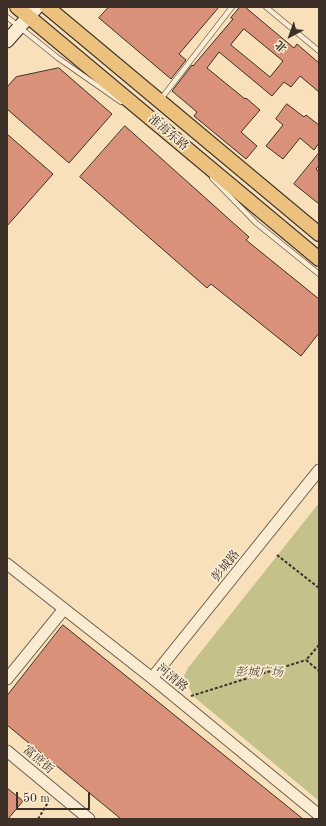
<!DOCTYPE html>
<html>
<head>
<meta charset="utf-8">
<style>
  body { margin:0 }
  #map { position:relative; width:326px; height:826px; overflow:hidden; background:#f8e1ba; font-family:"Old Standard TT","Noto Serif SC",serif }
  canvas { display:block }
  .frame { position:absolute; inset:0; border:8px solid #3c3028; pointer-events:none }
  .north { position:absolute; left:270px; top:16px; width:40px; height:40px; -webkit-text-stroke:3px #faecd2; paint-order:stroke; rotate:221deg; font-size:11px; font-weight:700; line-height:16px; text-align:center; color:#3c3028 }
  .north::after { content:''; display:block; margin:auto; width:14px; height:18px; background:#3c3028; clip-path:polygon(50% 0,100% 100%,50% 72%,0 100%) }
  .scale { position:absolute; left:16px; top:792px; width:74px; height:18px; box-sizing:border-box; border:2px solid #3c3028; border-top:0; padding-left:5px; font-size:12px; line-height:14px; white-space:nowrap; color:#3c3028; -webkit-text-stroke:3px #faecd2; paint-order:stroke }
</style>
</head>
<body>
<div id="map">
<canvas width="326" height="826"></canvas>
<div class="frame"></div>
<div class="north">北</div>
<div class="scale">50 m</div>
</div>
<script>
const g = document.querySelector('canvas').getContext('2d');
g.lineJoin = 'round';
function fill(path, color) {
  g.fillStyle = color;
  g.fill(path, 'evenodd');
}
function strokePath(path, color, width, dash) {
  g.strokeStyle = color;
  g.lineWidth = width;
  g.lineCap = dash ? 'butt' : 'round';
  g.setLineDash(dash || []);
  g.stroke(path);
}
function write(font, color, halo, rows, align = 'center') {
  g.font = font + ' "Old Standard TT","Noto Serif SC",serif';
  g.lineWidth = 3.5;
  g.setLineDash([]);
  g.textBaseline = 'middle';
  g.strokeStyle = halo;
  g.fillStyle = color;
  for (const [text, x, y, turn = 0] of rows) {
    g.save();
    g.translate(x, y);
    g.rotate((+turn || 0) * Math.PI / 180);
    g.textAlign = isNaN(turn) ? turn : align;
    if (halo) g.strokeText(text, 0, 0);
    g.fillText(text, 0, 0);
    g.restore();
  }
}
const green = new Path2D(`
  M319 503V801L193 696 184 676 188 668Z`);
const building = new Path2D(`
  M109 7H219L179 54 186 60 171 79 99 18Z
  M240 7H245L294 48 297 44 319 63V92L300 76 291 87 284 82 272 96 219 52 207 68 245 99 246 98 260 110 241 132 257 146 246 159 194 116 197 112 172 91 192 65 193 66 233 19 231 18ZM244 29 283 61 270 77 231 45Z
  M59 68 112 114 69 163 7 109V87L16 77Z
  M287 104 304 117 306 115 319 125V143L314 150 300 138 283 159 266 146 283 125 276 119Z
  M125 126 249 237 246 240 319 299V333L301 356 211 284 207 288 80 177Z
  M7 134 53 174 7 226Z
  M319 153V165L316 169 319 172V204L294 184Z
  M63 625 303 819H121L7 725V696Z
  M7 788 23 801 8 819H7Z`);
const path = new Path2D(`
  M277 555 319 588
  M319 645 306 660 319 671
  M191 696 306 660
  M38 819 50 799`);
const service = new Path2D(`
  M266 7 319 51
  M7 17 58 58 121 102
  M159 98 164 95 232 7
  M212 178 256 223 319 274`);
const tertiary = new Path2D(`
  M7 564 152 678 319 815
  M152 678 319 470
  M7 679 64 609
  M7 751 89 819`);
const secondary = new Path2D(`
  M7 41 37 7`);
const primary = new Path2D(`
  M17 7 319 259
  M47 7 319 234`);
const streetNames = [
  ["淮海东路",168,133,40],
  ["彭城路",226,566,-51],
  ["河清路",172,678,39],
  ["富庶街",38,760,40]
];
const parkNames = [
  ["彭城广场",259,673]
];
fill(green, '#c4c18b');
fill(building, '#d99179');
strokePath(building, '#3c3028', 1);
strokePath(service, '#6b5c4c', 6);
strokePath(tertiary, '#6b5c4c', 13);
strokePath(secondary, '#3c3028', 15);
strokePath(primary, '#3c3028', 16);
strokePath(path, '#3c3028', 2, [3, 2]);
strokePath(service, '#faecd2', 4.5);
strokePath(tertiary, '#faecd2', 11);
strokePath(secondary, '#faecd2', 13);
strokePath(primary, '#ecc07d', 14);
write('12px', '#3c3028', '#faecd2', streetNames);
write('italic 12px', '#574d3c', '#faecd2', parkNames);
</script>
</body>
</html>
